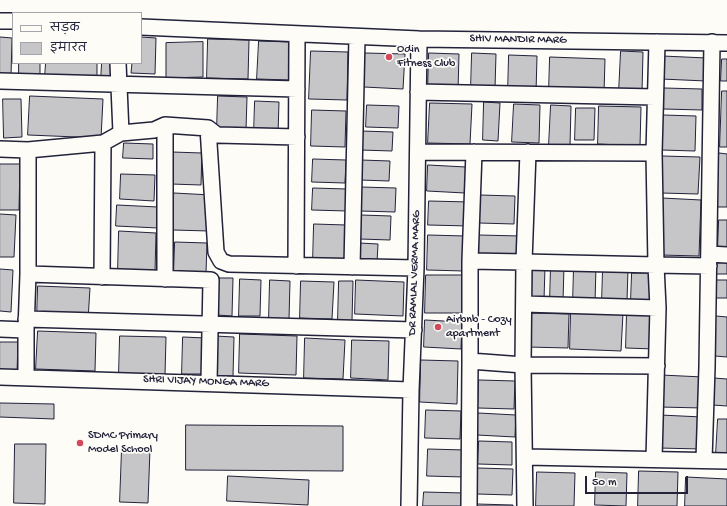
<!DOCTYPE html>
<html>
<head>
<meta charset="utf-8">
<style>
  body { margin:0 }
  #map { position:relative; width:727px; height:506px; overflow:hidden; background:#fdfcf7; font-family:"Gochi Hand","Playpen Sans Deva",sans-serif }
  canvas { display:block }
  .legend { position:absolute; left:12px; top:12px; width:130px; height:52px; box-sizing:border-box; background:#fdfcf7; border:1px solid #a5a5ac; margin:0; padding:5px 7px; list-style:none; font-size:12px; color:#22223b }
  .legend li { display:flex; align-items:center; gap:8px; height:20px }
  .legend b { width:20px; border:1px solid #a5a5ac }
  .scale { position:absolute; left:585px; top:476px; width:103px; height:18px; box-sizing:border-box; border:2px solid #22223b; border-top:0; padding-left:5px; font-size:12px; line-height:14px; white-space:nowrap; color:#22223b; -webkit-text-stroke:3px #fdfcf7; paint-order:stroke }
</style>
</head>
<body>
<div id="map">
<canvas width="727" height="506"></canvas>
<ul class="legend">
<li><b style="height:5px;background:#fdfcf7"></b>सड़क</li>
<li><b style="height:11px;background:#c6c6c8"></b>इमारत</li>
</ul>
<div class="scale">50 m</div>
</div>
<script>
const g = document.querySelector('canvas').getContext('2d');
g.lineJoin = 'round';
function fill(path, color) {
  g.fillStyle = color;
  g.fill(path, 'evenodd');
}
function strokePath(path, color, width, dash) {
  g.strokeStyle = color;
  g.lineWidth = width;
  g.lineCap = dash ? 'butt' : 'round';
  g.setLineDash(dash || []);
  g.stroke(path);
}
function write(font, color, halo, rows, align = 'center') {
  g.font = font + ' "Gochi Hand",sans-serif';
  g.lineWidth = 3.5;
  g.setLineDash([]);
  g.textBaseline = 'middle';
  g.strokeStyle = halo;
  g.fillStyle = color;
  for (const [text, x, y, turn = 0] of rows) {
    g.save();
    g.translate(x, y);
    g.rotate((+turn || 0) * Math.PI / 180);
    g.textAlign = isNaN(turn) ? turn : align;
    if (halo) g.strokeText(text, 0, 0);
    g.fillText(text, 0, 0);
    g.restore();
  }
}
const building = new Path2D(`
  M0 37 12 38 11 77H0Z
  M141 37 156 38 155 74 131 73 132 63H141Z
  M208 39 249 40 248 79 207 78Z
  M259 41 290 42 289 80 257 79Z
  M203 42V77L166 78V43Z
  M311 51 348 52 347 100 309 99Z
  M621 51 643 52 642 93 619 92Z
  M365 53 405 54 403 89 364 87Z
  M429 53 459 54 458 91 428 90Z
  M472 53 496 54 495 88H471Z
  M509 55 537 56 536 93 508 92Z
  M662 56 707 58 706 81 661 79Z
  M550 57 605 59 604 93 549 91Z
  M722 59H727V81H721Z
  M19 63H40V76L19 75Z
  M46 63H97V79L45 77Z
  M102 63H115V82L101 81Z
  M664 88 702 89V110L664 109Z
  M722 91H727V147H720Z
  M30 96 103 99 101 138 28 135Z
  M218 96 247 97 246 130 217 129Z
  M3 99H21L22 137 4 138Z
  M255 101 279 102 278 134 254 133Z
  M484 102 500 103 498 141 483 140Z
  M430 103 472 104 470 144 428 143Z
  M514 104 540 105 539 143 512 142Z
  M367 105 399 106 398 128 366 127Z
  M551 105 571 106 570 146 549 145Z
  M599 106 641 107 640 146 598 144Z
  M576 108H595L594 140H575Z
  M312 110 346 111 345 147 311 146Z
  M663 115 696 116 695 151 661 150Z
  M361 131 393 132 392 151 360 150Z
  M124 143 153 144V159L123 158Z
  M172 152 202 153 201 185 171 184Z
  M719 153 727 154V207H717Z
  M662 156 700 157 698 194 661 193Z
  M313 159 346 160 345 183 312 182Z
  M361 160 390 161 389 181 360 180Z
  M0 164H20L19 210H0Z
  M428 165 466 167 465 193 427 191Z
  M121 174 155 175 154 201 120 199Z
  M361 187 396 188 395 212 360 211Z
  M313 188 347 189V211L312 210Z
  M174 193 211 195 209 231 173 230Z
  M480 195 515 196 514 224 479 223Z
  M662 198 701 200 699 256 660 255Z
  M429 201 470 202 469 226 428 225Z
  M117 205 158 207V228L116 226Z
  M0 214 16 215 14 257H0Z
  M361 215 391 216 390 240 360 239Z
  M719 220H727V249H718Z
  M314 224 346 225 345 262 313 261Z
  M119 231 156 233 155 272 118 271Z
  M428 235 465 236 464 271 427 270Z
  M479 235 520 236 519 255 479 254Z
  M175 242 207 243 206 273 174 272Z
  M359 243 378 244 377 263 358 262Z
  M717 258 727 259V274H716Z
  M551 265 564 266 563 301 550 300Z
  M574 266H596L595 303 573 302Z
  M532 267H545L544 300H531Z
  M0 269 13 270 11 312 0 311Z
  M603 269H628L627 301H602Z
  M632 273H652L651 300H631Z
  M426 275H467V313H425Z
  M219 278H233L232 316 217 315Z
  M240 279 261 280 260 316H239Z
  M270 280 290 281 289 319 269 318Z
  M356 280 404 282 403 316 355 314Z
  M716 280H727V298H715Z
  M301 281 334 282 332 319 300 318Z
  M339 281H353L352 321 338 320Z
  M38 286 90 288 88 320 37 318Z
  M571 311 623 313 621 351 570 349Z
  M627 311H656L654 349 626 348Z
  M528 313 569 314 568 348 527 347Z
  M716 316 727 317V357L715 356Z
  M425 320 462 322 461 349 424 347Z
  M38 331 96 333 95 371 36 369Z
  M240 334 297 336 296 375 239 373Z
  M120 336 166 337 165 375 119 373Z
  M215 336 234 337 233 376H214Z
  M183 337 205 338 204 374H182Z
  M305 338 345 340 343 379 304 378Z
  M352 340 389 341 388 380 351 378Z
  M0 342H18L17 373 0 372Z
  M421 360 458 361 457 404 420 402Z
  M661 375 703 377 702 408 660 407Z
  M714 378 727 379V406L713 405Z
  M479 380 515 381 514 409 478 408Z
  M0 403 54 404V419L0 417Z
  M426 410 461 411 460 439 425 438Z
  M478 413 516 415 515 437 477 435Z
  M660 415 702 417 701 449 659 448Z
  M718 419H727V454H716Z
  M186 425 343 426V471L186 470Z
  M479 441 512 442V465L478 464Z
  M15 444H46L45 504 14 503Z
  M122 448 150 449 148 503 120 502Z
  M428 449 465 450 464 477 427 476Z
  M478 468 513 469 512 495 477 494Z
  M639 471 678 472 677 506H638Z
  M537 472 575 473 574 506H536Z
  M596 472 627 473 626 506 595 505Z
  M228 476 309 480 308 505 227 501Z
  M686 477 727 479V506H685Z
  M424 492 464 493V506H423Z
  M477 504 513 505V506H477Z`);
const minor = new Path2D(`
  M0 21H13
  M141 27 419 39 727 43
  M118 63 121 133
  M0 81 297 89
  M418 92 655 97
  M208 128 216 252 221 261 229 264 416 268
  M103 143 121 133 154 130 165 125 208 128 217 135 297 137
  M0 149 28 150 103 143 102 277
  M28 150V274L211 280 209 382
  M418 152 654 153
  M474 152 470 261 524 262 528 152
  M709 254 727 255
  M470 261V361L523 365 524 262 656 265 654 153 657 42
  M296 266 297 34
  M352 267 357 37
  M165 279V125
  M524 304 658 308
  M26 319 414 330
  M0 329 26 330
  M0 377 411 390
  M26 378V330L28 274
  M525 457 727 461
  M654 459 658 308 656 265 709 266
  M704 460 707 367 712 42
  M409 506 411 390 416 268 419 39
  M469 506 470 361
  M525 506 523 365 657 366`);
const markers = [
  [389,57,4,"#d1495b"],
  [438,327,4,"#d1495b"],
  [80,443,4,"#d1495b"]
];
const streetNames = [
  ["SHIV MANDIR MARG",518,40,1],
  ["DR RAMLAL VERMA MARG",415,273,-88],
  ["SHRI VIJAY MONGA MARG",206,382,2]
];
const poiNames = [
  ["Odin",397,50],
  ["Fitness Club",397,64],
  ["Airbnb - Cozy",446,320],
  ["apartment",446,334],
  ["SDMC Primary",88,436],
  ["Model School",88,450]
];
fill(building, '#c6c6c8');
strokePath(building, '#22223b', 1);
strokePath(minor, '#22223b', 18);
strokePath(minor, '#fdfcf7', 15);
for (const [x, y, r, color] of markers) {
  const dot = new Path2D();
  dot.arc(x, y, r, 0, 2 * Math.PI);
  g.fillStyle = color;
  g.fill(dot);
  strokePath(dot, '#fdfcf7', 1.5);
}
write('12px', '#22223b', '#fdfcf7', streetNames);
write('12px', '#22223b', '#fdfcf7', poiNames, 'left');
</script>
</body>
</html>
